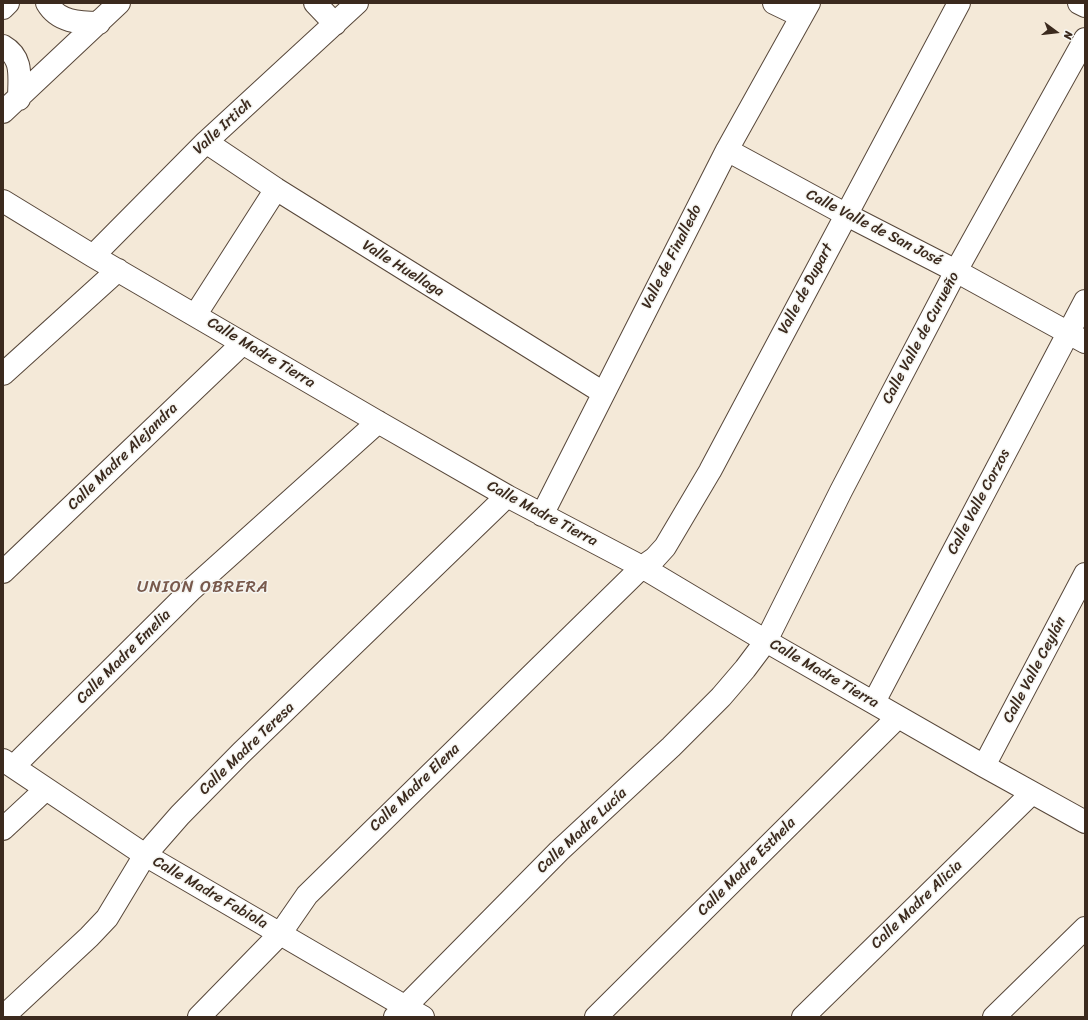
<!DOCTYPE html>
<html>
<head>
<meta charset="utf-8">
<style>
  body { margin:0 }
  #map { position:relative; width:1088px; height:1020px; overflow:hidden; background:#f4e9d8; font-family:Sriracha,sans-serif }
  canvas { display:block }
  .frame { position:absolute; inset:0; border:4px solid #3b2a1e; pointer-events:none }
  .north { position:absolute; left:1036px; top:12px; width:40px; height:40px; -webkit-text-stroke:3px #f6f6f2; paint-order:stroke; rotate:105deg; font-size:11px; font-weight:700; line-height:16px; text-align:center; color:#3b2a1e }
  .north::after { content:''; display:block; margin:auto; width:14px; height:18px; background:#3b2a1e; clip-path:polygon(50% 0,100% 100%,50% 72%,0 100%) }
</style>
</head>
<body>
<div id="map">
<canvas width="1088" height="1020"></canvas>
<div class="frame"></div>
<div class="north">N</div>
</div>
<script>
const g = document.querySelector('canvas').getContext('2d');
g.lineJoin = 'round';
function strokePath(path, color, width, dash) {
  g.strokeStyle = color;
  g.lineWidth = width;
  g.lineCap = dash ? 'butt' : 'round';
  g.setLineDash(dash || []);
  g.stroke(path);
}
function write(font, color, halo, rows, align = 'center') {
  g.font = font + ' Sriracha,sans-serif';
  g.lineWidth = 3;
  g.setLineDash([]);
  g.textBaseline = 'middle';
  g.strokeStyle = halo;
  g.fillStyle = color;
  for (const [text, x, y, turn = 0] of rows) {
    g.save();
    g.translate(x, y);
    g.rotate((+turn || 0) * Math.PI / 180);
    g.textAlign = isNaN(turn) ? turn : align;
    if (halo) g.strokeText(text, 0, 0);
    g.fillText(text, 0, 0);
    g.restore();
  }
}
const minor = new Path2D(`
  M315 3 335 24
  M774 3 801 16
  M1079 3 1085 6
  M206 142 276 189 602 392
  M727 150 845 214 956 271 1085 342
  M3 201 93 256 378 422 507 496 642 567 766 641 984 766 1085 822
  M93 256 206 142 357 3
  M196 314 276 189
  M3 374 118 270
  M542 515 727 150 809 3
  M3 572 243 343
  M874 702 1085 301
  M3 760 145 855 423 1017
  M14 766 192 589 378 422
  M984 766 1085 574
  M3 829 46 789
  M3 1017 89 937 107 918 145 855 180 815 241 753 507 496
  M199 1017 280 934 307 895 642 567 655 558 665 547 710 471 959 3
  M395 1017 559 851 671 747 721 697 745 669 766 641 841 491 956 271 1085 39
  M596 1017 898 717
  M803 1017 1032 793
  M994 1017 1085 928`);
const major = new Path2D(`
  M47 3C58 22 79 23 99 23
  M3 8 8 3
  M3 46C24 58 19 78 19 99
  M3 112 119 3`);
const streetNames = [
  ["Valle Irtich",223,127,-43],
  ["Calle Valle de San José",874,228,27],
  ["Valle de Finalledo",672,257,-63],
  ["Valle Huellaga",403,269,32],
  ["Valle de Dupart",806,289,-62],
  ["Calle Valle de Curueño",921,338,-62],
  ["Calle Madre Tierra",261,353,31],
  ["Calle Madre Alejandra",123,457,-44],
  ["Calle Valle Corzos",979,502,-62],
  ["Calle Madre Tierra",542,514,28],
  ["Calle Madre Emelia",124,657,-45],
  ["Calle Valle Ceylán",1035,670,-62],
  ["Calle Madre Tierra",824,674,30],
  ["Calle Madre Teresa",247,749,-44],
  ["Calle Madre Elena",415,788,-44],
  ["Calle Madre Lucía",582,831,-43],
  ["Calle Madre Esthela",747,867,-45],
  ["Calle Madre Fabiola",210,893,30],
  ["Calle Madre Alicia",917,905,-44]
];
const quarterNames = [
  ["UNION OBRERA",203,588]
];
strokePath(minor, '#57473a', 24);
strokePath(major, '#57473a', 24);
strokePath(minor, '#fff', 22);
strokePath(major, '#fff', 22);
write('15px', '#3b2a1e', '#f6f6f2', streetNames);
g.letterSpacing = '1px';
write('17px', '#78594c', '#f6f6f2', quarterNames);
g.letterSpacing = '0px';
</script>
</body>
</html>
